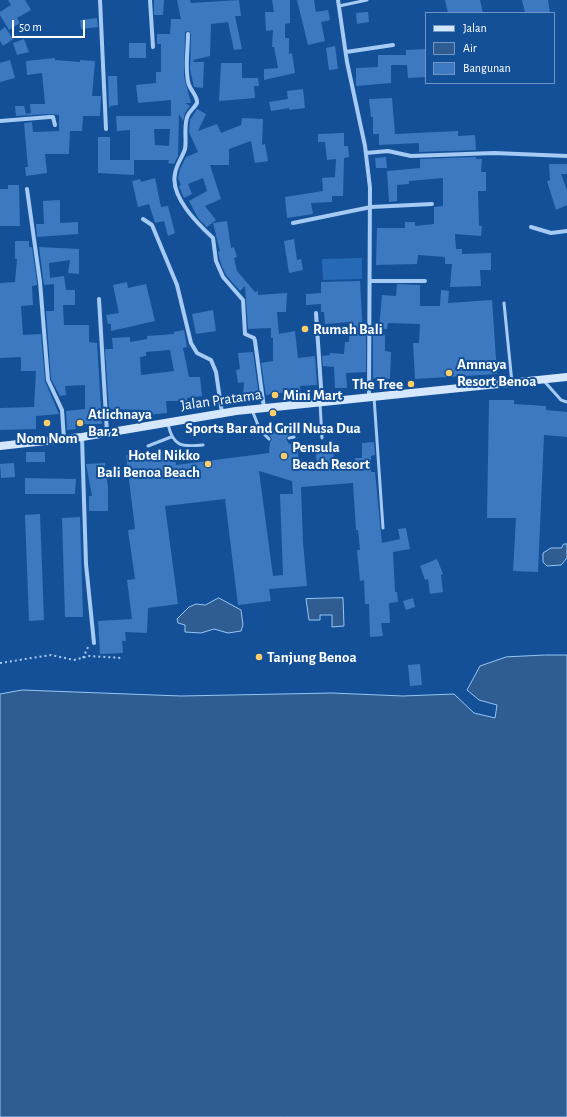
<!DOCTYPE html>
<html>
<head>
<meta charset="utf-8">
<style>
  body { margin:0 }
  #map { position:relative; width:567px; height:1117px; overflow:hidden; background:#135098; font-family:"Alegreya Sans",sans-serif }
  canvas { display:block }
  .legend { position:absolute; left:425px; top:12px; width:130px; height:72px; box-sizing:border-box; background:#135098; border:1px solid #7196c1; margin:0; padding:5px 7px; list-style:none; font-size:12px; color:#fff }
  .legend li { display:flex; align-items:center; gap:8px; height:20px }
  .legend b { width:20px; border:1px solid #7196c1 }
  .scale { position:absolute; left:12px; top:20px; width:73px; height:18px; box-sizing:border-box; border:2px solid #fff; border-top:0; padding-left:5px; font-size:12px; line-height:14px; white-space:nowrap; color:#fff; -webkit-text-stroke:3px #135098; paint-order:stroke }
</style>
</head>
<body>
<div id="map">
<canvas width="567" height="1117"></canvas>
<ul class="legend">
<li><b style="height:5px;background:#d4e7fd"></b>Jalan</li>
<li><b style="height:11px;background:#305d91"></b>Air</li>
<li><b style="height:11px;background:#3c79c0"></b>Bangunan</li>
</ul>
<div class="scale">50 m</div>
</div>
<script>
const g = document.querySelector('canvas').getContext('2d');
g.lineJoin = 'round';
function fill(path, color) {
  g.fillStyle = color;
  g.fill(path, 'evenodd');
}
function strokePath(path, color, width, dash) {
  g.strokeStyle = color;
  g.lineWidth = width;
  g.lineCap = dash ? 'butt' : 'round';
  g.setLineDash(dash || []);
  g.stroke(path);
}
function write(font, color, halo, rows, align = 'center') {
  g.font = font + ' "Alegreya Sans",sans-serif';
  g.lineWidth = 4;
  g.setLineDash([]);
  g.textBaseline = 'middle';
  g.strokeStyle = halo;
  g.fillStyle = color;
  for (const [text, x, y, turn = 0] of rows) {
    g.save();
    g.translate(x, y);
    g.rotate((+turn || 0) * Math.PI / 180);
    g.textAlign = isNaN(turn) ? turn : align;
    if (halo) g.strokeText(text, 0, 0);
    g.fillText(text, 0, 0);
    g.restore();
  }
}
const green = new Path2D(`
  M362 258V279L323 280 322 259Z`);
const water = new Path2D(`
  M564 544H567V558L561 565 547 566 543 562V553L551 548H561Z
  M219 598 241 610 243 625 241 631 228 633 214 629 201 633 185 632V625L178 623 177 619 189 607 196 604 205 605Z
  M343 598 344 626 332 627V615H320V620H309L306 599Z
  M545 655H567V1117H0V694L22 690 181 696 332 693 403 696 454 694 474 713 495 718 497 705 479 700 467 690 480 666 506 657Z`);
const building = new Path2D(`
  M8 0H25L31 10 17 18 20 23 9 30 0 15V12L11 5Z
  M154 0H164L163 15H154Z
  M177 0H190L191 3 239 0 241 16H235L242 49 234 50 228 22 211 24 210 56 193 60 194 62H204L203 88 194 87 190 69 191 34 189 31 185 32 184 76 191 103H185L190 106 185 113 183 121 179 114 178 156 174 164 168 163 169 160H130V130L117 131 116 116H171V100L138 103 136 85 156 83V72H161V44H157V34H170L171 19H181ZM154 129H170L169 146 155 145Z
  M272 0H290V23L285 24V38H289V54L292 53 295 73 264 80V69L278 68 274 47H272L273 30 266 31 265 12H274Z
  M297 0H314L316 12 328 10 330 20 321 22 325 41 308 45Z
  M445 0H480L483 13H448Z
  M522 0H548L550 13H525Z
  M368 12 369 22 357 24 356 13Z
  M97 18 98 27 81 29 80 20Z
  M5 27 13 39 3 46 0 41V31Z
  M24 39 29 52 17 55 13 43Z
  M129 43H146V58H129Z
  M335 46 338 69 329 70 326 48Z
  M426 49V77L408 78 407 65H391V83L356 86V68L378 67V55H406V50Z
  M55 58V60L80 62V60L95 61 92 96H101L100 116H83L82 131H70L69 154H45L47 173 26 176 25 167H28L24 123 32 122 33 132 59 131V115L50 114 16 116 15 106H24L26 114 31 113 30 104H45L42 73 27 75 26 61Z
  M10 60 15 78 0 82V63Z
  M221 63H242V78H258L259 86H254L255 98 219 101Z
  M108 76H117L118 105 110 106V108H109Z
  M303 89 305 108 289 110V108L271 111 269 102 288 99 287 91Z
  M392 98 395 134 458 131V136L475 135 476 150 419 152V143L379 145V134H373V117H371L369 99Z
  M197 109 206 114 198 131 217 124 221 133 241 125 242 118 263 119 262 145 265 144 268 161 255 163 251 141 229 149V165H210L221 199 205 206 216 220 207 227 198 218 189 201 207 191 203 178 188 184 192 194 184 198 179 186 181 185 178 178 180 169 186 157 198 152 189 132 190 120Z
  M344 133V146H348L349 157 344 158 343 196H332V202L311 203 313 214 287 218 285 197 323 191 322 178 335 177 336 159 327 160 325 142H318V134Z
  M98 137H110V160H134V175L98 173Z
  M386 157 387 168H376L375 158Z
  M476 157V159H482L481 172H486V191H478L479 226H482L481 236 455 234 456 249H462V254L491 253V270H480L481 286 450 287 452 264H445V257L418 255 417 264 376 265 377 228H405V222H415V226L434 224V207L443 206V178L409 181V184L397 185V201L389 202 387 171 420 168V159Z
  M549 164H567V174H561L567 190V205L556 210 547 181 550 180Z
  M155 178 161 207 168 206 175 233 168 236 164 221 155 223 149 204 138 207 132 181 140 179 141 182Z
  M8 185H19L20 226H0V189H8Z
  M60 200V223L78 222V234L37 237 36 224H44L43 201Z
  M227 221 231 248 234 247 237 257 234 258 237 271 255 292 258 291V295L287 293 286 312H277L279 334 295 331 298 358 315 356 317 385 300 386 301 393 287 395V392L266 395 261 363 273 361V338H271V328L248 329 245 286 240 291 226 275 221 264 218 252 220 251 213 223Z
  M294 239 297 260 301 259 303 270 289 273 284 241Z
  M15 241H29V247H32L37 282V285L32 286 33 305 21 306 23 335 41 334 45 381 59 414 36 416V429L0 430V408L34 407 36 371H21V357L0 358V283L15 282 17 259H15Z
  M39 247 79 249V274L68 273 70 260 49 263 50 278 64 276 66 290H75V305H63L64 325H89V342L97 343 102 424H75L76 429 67 430 66 411 85 409V385L65 386 66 395 60 396 51 379 46 311H54V284L44 285Z
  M360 281 363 335H366V372L346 373 347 388H335L334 367 323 366 322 356 330 355V353L344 354 345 342H349L350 322 325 324 324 312H321V304L306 305V294L321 293V282Z
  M127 282 128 288 146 284 155 321 111 331V324H108L106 315 119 313 113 285Z
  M397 284 420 285V306H440L441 290 449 291 448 303 492 300 497 374 415 379 413 343H419L420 324 388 323 387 329H379L382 295 396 296Z
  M213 310 216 331 196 334 192 314Z
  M184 330 187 347 183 348 189 377H200L202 396 187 398V401H166L167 413 147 415V410L109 409 105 349H113L112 338 130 337V342L147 339V336L174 334V332ZM170 350 174 371 141 375 140 357 146 356V352Z
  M373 335H385V351L391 352 390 379 373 378Z
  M253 352 259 396H243L244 382 238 383 236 370 240 369 238 353Z
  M489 400H514V404L546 406V410L567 412V437L544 435 538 572 513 571 516 518H487Z
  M287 425 288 435 286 439 289 444H297L299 466 317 465 315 446H333L334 464 355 463V458H362V443L374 442 375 455 371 456V472H375L382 543 400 539 398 529 406 528 410 549 393 552 395 592H397L398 602 389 603 390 623H381L383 636 370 637 369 604H365L364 580 360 581 357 550H360L358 530H356L353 483 301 487 303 542 307 586 269 589 271 601 238 605 225 499 165 506 178 604 148 608 147 633 125 632 126 641H122L123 653 100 654 98 621 132 619 127 580 135 579 128 530 135 529 126 455 174 449 176 465 269 453 270 442 272 439 269 435 268 427ZM259 471 292 481 293 494H280L283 575 273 576Z
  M26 452H45V462H26Z
  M14 463 15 477 1 478 0 464Z
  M105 463 108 488V511H89V496H92L86 464Z
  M25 478 76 479 75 494H25Z
  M40 514 44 620 29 621 25 515Z
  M80 517 83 617H65L62 518Z
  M437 559 443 574 441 575 443 592 430 594 428 579 425 580 420 566Z
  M413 598 415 607 406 610 403 601Z
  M420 664 422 685 410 686 408 665Z`);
const path = new Path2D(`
  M83 658 89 645
  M0 663 51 655 74 660 89 656 122 658`);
const lane = new Path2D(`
  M339 6 367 0
  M504 303 512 383
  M544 381 561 400 567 402
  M374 397 383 528
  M320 403 322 438
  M252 410 260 430 269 439
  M168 424C173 447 182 447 203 445
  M289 438 294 437
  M148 446 171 437`);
const street = new Path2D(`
  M100 0 106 129
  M150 0 153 47
  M338 0 347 62 365 146 370 188 369 397
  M188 34C188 49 185 66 188 81 189 90 198 95 197 103 195 107 190 111 188 115 183 125 187 139 185 149 182 158 176 165 175 174 170 197 198 224 213 238L216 261 223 277 243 300 245 334 254 338 255 341 264 408
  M346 52 393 45
  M0 121 50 117H53L55 125
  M366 153 388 151 411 156 494 153 567 156
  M27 189 40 282 48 380 62 410 64 439
  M143 219 152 225 177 285 191 343 197 353 211 360 216 372 222 413
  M293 223 371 207 432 204
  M531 227 551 233 567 231
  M370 281H425
  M99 299 107 433
  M316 313 322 402
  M82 437 86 564 94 643`);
const secondary = new Path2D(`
  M0 446 82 437 236 411 567 377`);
const markers = [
  [305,329,4,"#ffcf67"],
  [449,373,4,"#ffcf67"],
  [411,384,4,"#ffcf67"],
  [275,395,4,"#ffcf67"],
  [273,413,4,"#ffcf67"],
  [47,423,4,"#ffcf67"],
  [80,423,4,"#ffcf67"],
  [284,456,4,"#ffcf67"],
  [208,464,4,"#ffcf67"],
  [259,657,4,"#ffcf67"]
];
const poiNames = [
  ["Rumah Bali",313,329],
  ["Amnaya",457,364],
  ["Resort Benoa",457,381],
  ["The Tree",403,384,"right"],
  ["Mini Mart",283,395],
  ["Atlichnaya",88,414],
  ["Bar 2",88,431],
  ["Sports Bar and Grill Nusa Dua",273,428,"center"],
  ["Nom Nom",47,438,"center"],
  ["Pensula",292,447],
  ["Beach Resort",292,464],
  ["Hotel Nikko",200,455,"right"],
  ["Bali Benoa Beach",200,472,"right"],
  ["Tanjung Benoa",267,657]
];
const streetNames = [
  ["Jalan Pratama",221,400,-8]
];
fill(green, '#266ab6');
fill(water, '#305d91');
strokePath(water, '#97c5f6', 1);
fill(building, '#3c79c0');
strokePath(path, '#a5caf3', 2, [2, 3]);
strokePath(lane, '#a5caf3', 3);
strokePath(street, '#a5caf3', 4);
strokePath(secondary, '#d4e7fd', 8);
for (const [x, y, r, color] of markers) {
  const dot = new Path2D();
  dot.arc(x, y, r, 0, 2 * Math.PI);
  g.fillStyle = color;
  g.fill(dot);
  strokePath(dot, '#135098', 1.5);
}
write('bold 15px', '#fff', '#135098', poiNames, 'left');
write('15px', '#fff', '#135098', streetNames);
</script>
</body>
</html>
